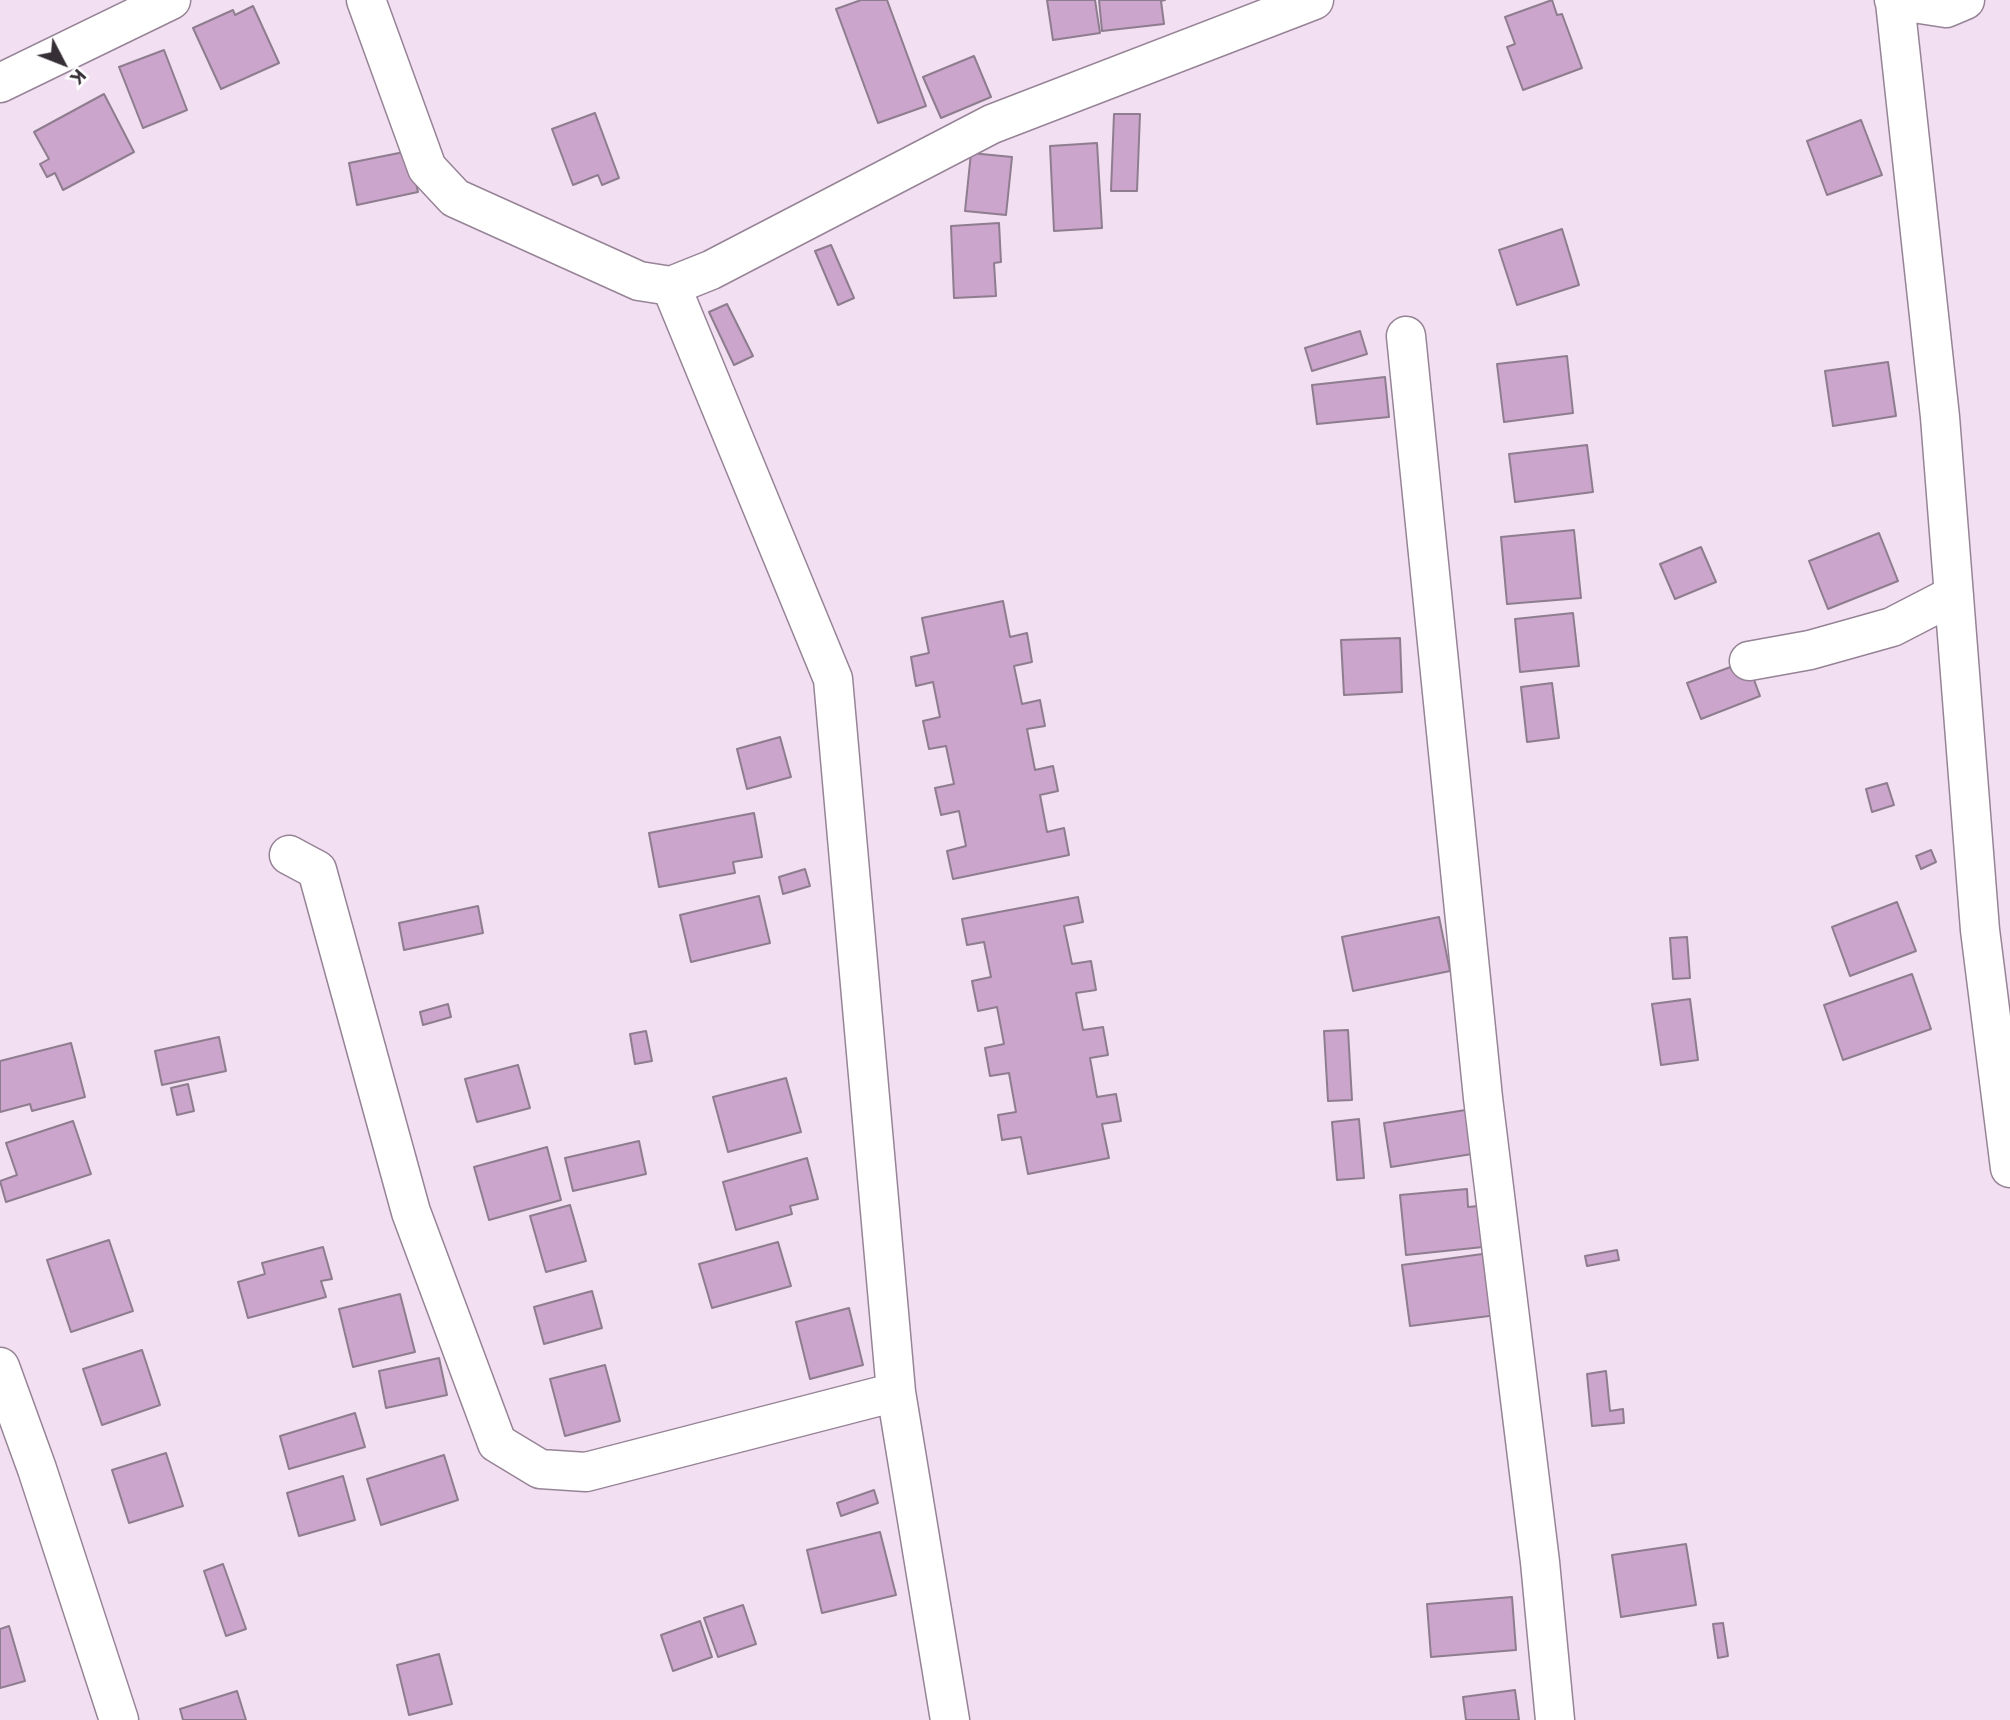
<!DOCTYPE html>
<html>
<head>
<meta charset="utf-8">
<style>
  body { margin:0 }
  #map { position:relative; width:2010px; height:1720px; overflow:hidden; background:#f2dff2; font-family:"IBM Plex Sans",sans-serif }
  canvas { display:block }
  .north { position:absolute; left:28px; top:28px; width:70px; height:70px; -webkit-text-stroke:5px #fff; paint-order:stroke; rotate:132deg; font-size:19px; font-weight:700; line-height:28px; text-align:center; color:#362f36 }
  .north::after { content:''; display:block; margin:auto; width:24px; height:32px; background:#362f36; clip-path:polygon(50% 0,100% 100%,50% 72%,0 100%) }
</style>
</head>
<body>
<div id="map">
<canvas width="2010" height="1720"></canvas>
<div class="north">K</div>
</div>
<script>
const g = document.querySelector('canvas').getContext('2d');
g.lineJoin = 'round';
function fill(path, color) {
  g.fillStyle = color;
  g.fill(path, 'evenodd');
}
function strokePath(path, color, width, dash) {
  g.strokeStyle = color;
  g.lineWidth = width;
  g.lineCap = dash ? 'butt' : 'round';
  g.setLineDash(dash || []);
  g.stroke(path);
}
const building = new Path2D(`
  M861 0H887L926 106 878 123 836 9Z
  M1047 0H1095L1100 33 1053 40Z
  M1099 0H1165L1161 1 1164 24 1102 31Z
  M1552 0 1557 15 1562 14 1582 68 1523 90 1507 47 1515 44 1505 17Z
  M253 6 279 63 221 89 193 28 233 10 235 15Z
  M164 50 187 110 143 128 119 67Z
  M974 56 991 97 941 118 923 77Z
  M104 94 134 152 63 190 55 173 47 177 40 164 49 159 34 132Z
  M595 113 619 178 602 185 598 175 573 185 552 129Z
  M1114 114H1140L1137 191H1111Z
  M1861 120 1882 175 1827 195 1807 141Z
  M1097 143 1102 228 1054 231 1050 146Z
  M409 151 418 192 357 205 349 163Z
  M971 153 1012 157 1006 215 965 211Z
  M999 223 1001 262 994 263 996 296 954 298 951 226Z
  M1562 229 1579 285 1517 305 1499 250Z
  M831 245 854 298 838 305 815 251Z
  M727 304 753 356 734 365 709 312Z
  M1360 331 1367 354 1312 371 1305 348Z
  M1567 356 1573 413 1504 422 1497 364Z
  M1888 362 1896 416 1833 426 1825 371Z
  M1385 377 1389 417 1317 424 1312 385Z
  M1587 445 1593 492 1515 502 1509 454Z
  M1574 530 1581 598 1507 604 1501 537Z
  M1879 533 1898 581 1828 609 1809 561Z
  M1701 547 1716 582 1675 599 1660 564Z
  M1003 601 1010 637 1027 633 1032 662 1014 666 1022 704 1040 700 1045 726 1027 729 1035 770 1053 766 1058 791 1040 795 1047 832 1064 828 1069 855 953 879 947 851 966 846 959 811 941 815 935 788 954 784 946 746 929 749 923 721 940 717 933 682 916 686 911 657 929 653 922 618Z
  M1573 613 1579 666 1520 672 1515 619Z
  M1400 638 1402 692 1344 695 1341 640Z
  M1747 661 1760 696 1701 719 1687 683Z
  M1552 683 1559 738 1527 742 1521 687Z
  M780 737 791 777 747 789 737 749Z
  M1887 783 1894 805 1872 812 1866 789Z
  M754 813 762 857 733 862 735 873 659 887 649 833Z
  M1931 850 1936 862 1921 869 1916 856Z
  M805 869 810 886 783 894 779 877Z
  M759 896 770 943 691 962 680 915Z
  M1078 897 1083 922 1064 926 1072 964 1091 961 1096 990 1076 993 1083 1030 1103 1027 1108 1055 1090 1058 1097 1097 1116 1094 1121 1121 1102 1124 1109 1158 1028 1174 1021 1137 1002 1140 998 1115 1016 1112 1009 1073 990 1076 985 1048 1004 1044 997 1007 978 1011 972 981 991 977 984 942 967 945 962 919Z
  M1897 902 1916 951 1850 976 1832 927Z
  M478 906 483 933 404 950 399 923Z
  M1439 917 1450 971 1353 991 1342 937Z
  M1687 937 1690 978 1673 979 1670 938Z
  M1912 974 1931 1029 1843 1060 1824 1005Z
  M1690 999 1698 1060 1661 1065 1652 1004Z
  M448 1004 451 1017 423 1025 420 1012Z
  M1348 1030 1352 1100 1328 1101 1324 1031Z
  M646 1031 652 1061 635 1064 630 1034Z
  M219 1037 226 1071 162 1085 155 1051Z
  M71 1043 85 1097 32 1111 30 1104 0 1112V1061Z
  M518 1065 530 1108 477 1122 465 1079Z
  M786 1078 801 1132 728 1152 713 1097Z
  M188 1084 194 1111 177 1115 171 1088Z
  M1472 1109 1478 1153 1391 1167 1384 1123Z
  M1359 1119 1364 1178 1337 1180 1332 1122Z
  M73 1121 91 1174 6 1202 0 1181 17 1175 6 1143Z
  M639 1141 646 1174 573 1191 565 1158Z
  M547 1147 561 1200 489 1220 474 1167Z
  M807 1158 818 1199 790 1206 792 1214 736 1230 723 1182Z
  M1467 1189 1468 1207 1489 1205 1483 1247 1406 1255 1400 1195Z
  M570 1205 586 1261 546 1272 530 1216Z
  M109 1240 133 1311 71 1332 47 1260Z
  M778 1242 791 1286 712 1308 699 1264Z
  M323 1247 332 1279 321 1281 326 1297 248 1318 238 1282 265 1274 262 1263Z
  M1617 1250 1619 1260 1587 1266 1585 1256Z
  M1497 1252V1315L1410 1326 1402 1265Z
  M592 1291 602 1328 544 1344 534 1307Z
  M400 1294 415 1352 353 1367 339 1309Z
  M849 1308 863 1365 810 1379 796 1322Z
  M142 1350 160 1405 102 1425 83 1369Z
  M439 1358 447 1395 386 1408 379 1371Z
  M605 1365 620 1421 565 1436 550 1379Z
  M1606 1371 1610 1411 1623 1409 1624 1423 1592 1426 1587 1374Z
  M355 1413 365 1447 289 1469 280 1436Z
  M166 1453 183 1506 129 1523 112 1470Z
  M444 1455 458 1500 381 1525 367 1479Z
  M343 1476 355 1520 299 1536 287 1493Z
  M874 1490 878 1503 841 1516 837 1503Z
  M880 1532 896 1595 822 1613 807 1550Z
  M1686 1544 1696 1605 1621 1617 1612 1555Z
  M223 1564 246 1629 226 1636 204 1571Z
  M1512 1597 1516 1650 1431 1657 1427 1604Z
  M743 1605 756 1644 718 1657 704 1618Z
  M700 1621 712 1657 673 1671 661 1635Z
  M1723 1623 1728 1656 1718 1658 1713 1624Z
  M9 1626 25 1681 0 1688V1629Z
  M439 1654 452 1704 409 1715 397 1665Z
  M1515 1690 1519 1720H1466L1463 1697Z
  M237 1691 246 1720H183L180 1709Z`);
const minor = new Path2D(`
  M366 0 427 168 455 198 639 281 671 286 711 270 992 124 1314 0
  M1894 0 1946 8 1965 0
  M1895 2 1940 417 1980 930 2010 1168
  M0 83 171 0
  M671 286 833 679 896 1392 950 1720
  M1406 336 1483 1098 1540 1562 1555 1720
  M1749 661 1810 650 1892 627 1954 595
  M289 855 317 870 411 1212 497 1443 540 1469 586 1472 896 1392
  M0 1367 37 1469 119 1720`);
fill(building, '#cba5cb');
strokePath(building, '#8e7d8e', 2);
strokePath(minor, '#968496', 41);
strokePath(minor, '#fff', 38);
</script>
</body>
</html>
